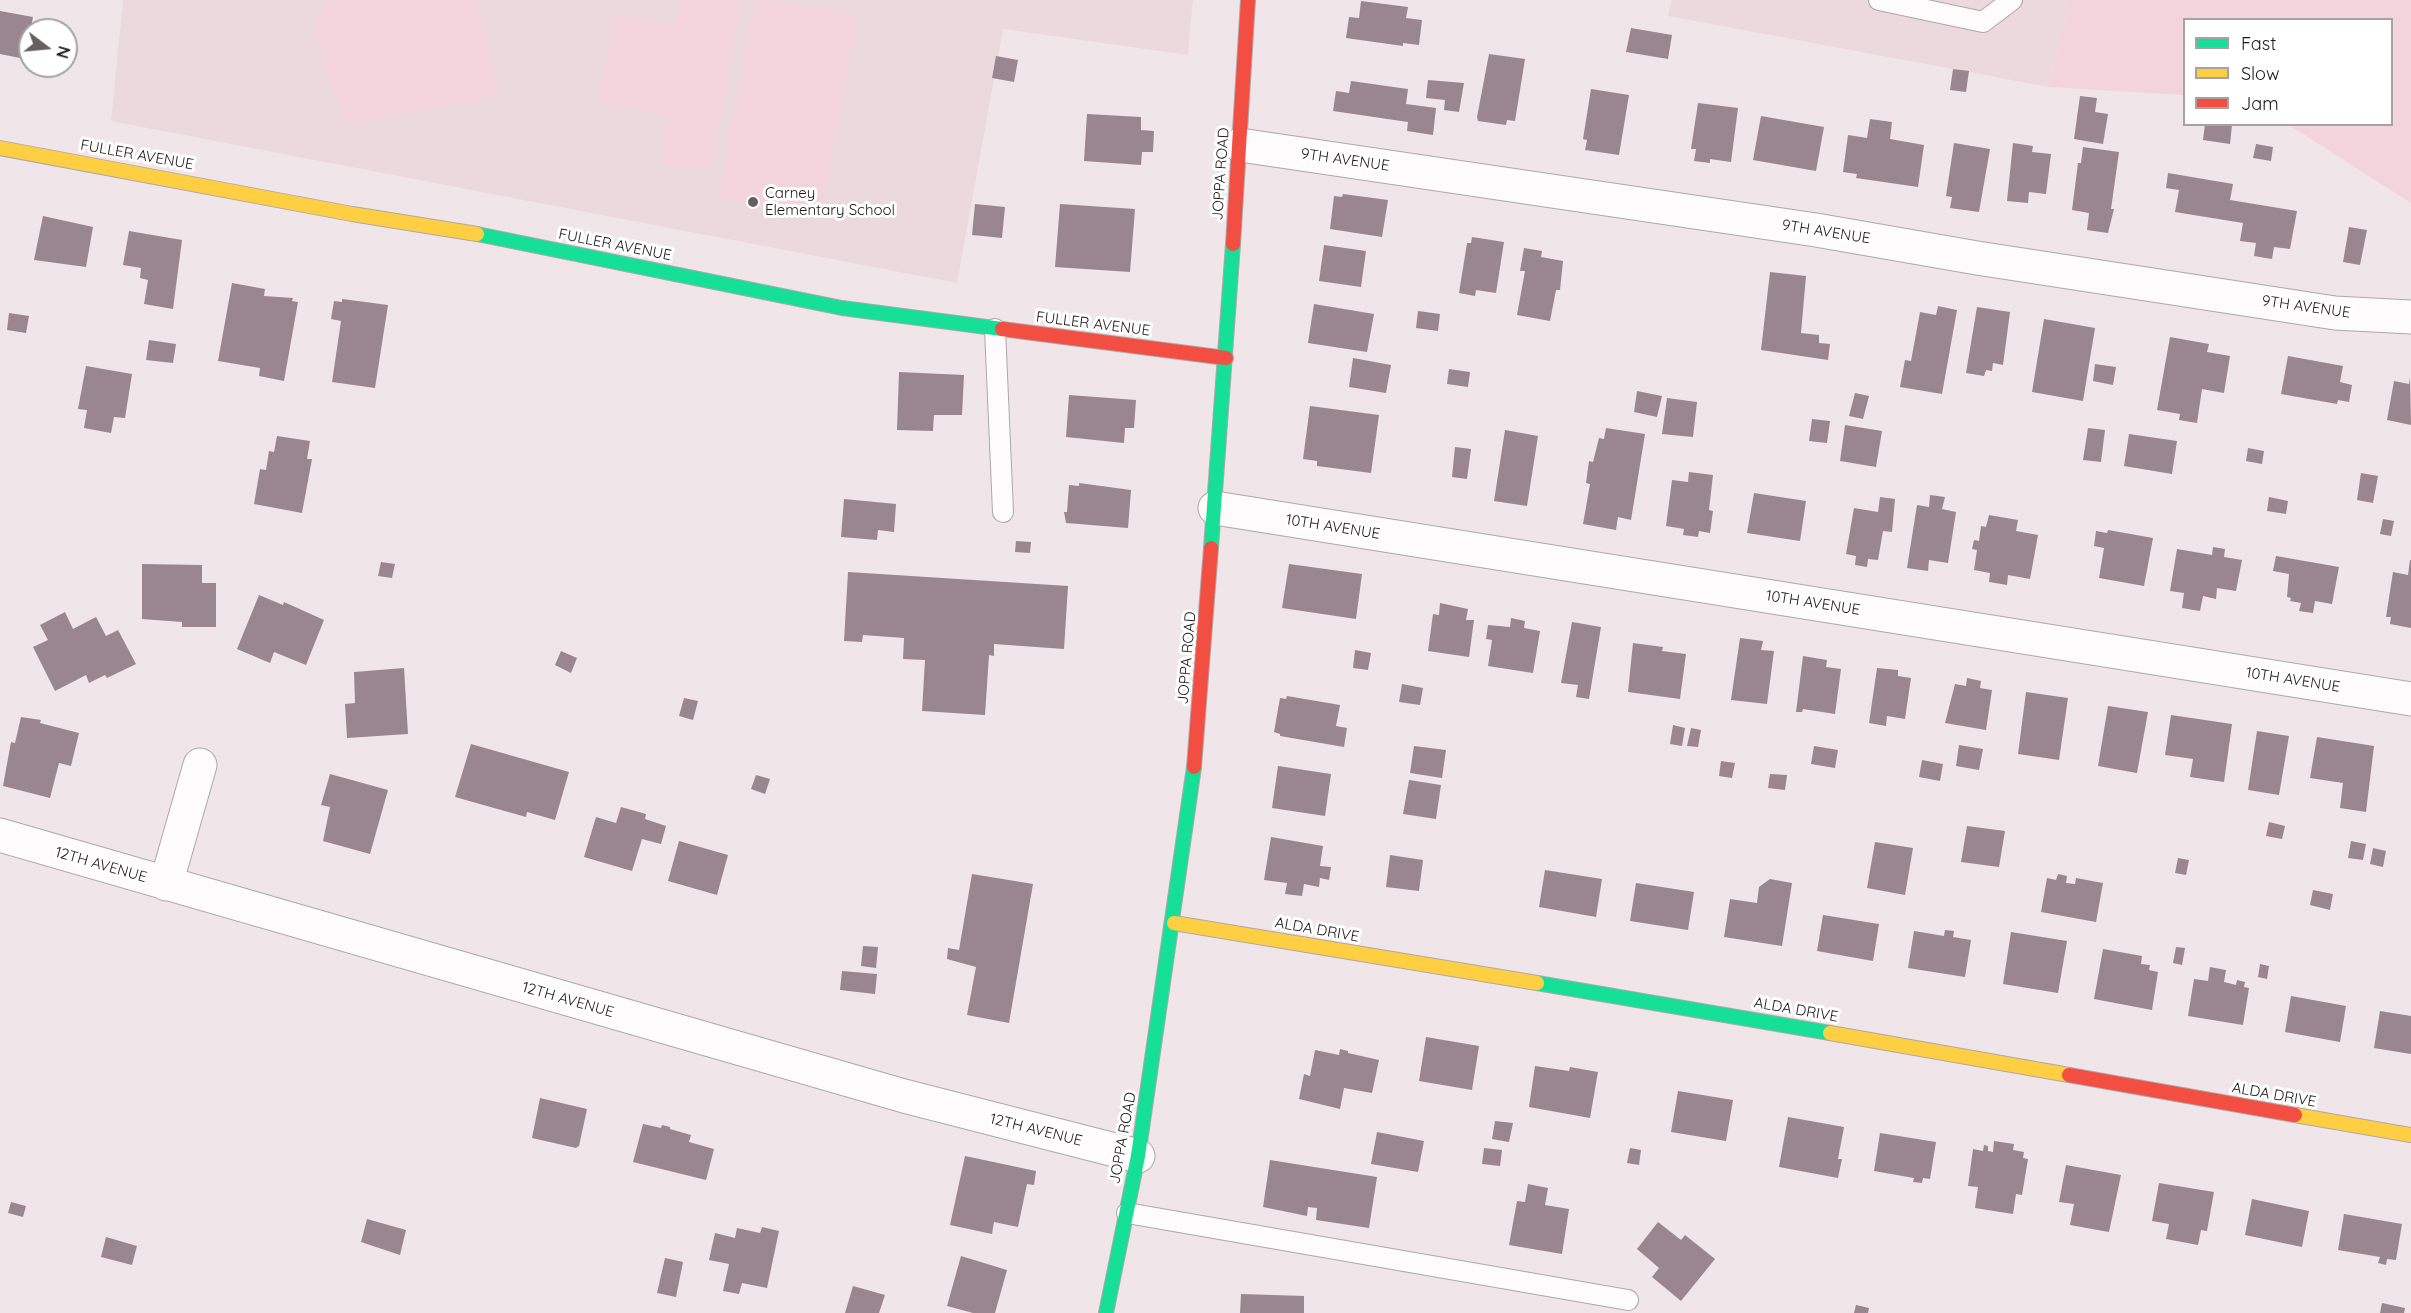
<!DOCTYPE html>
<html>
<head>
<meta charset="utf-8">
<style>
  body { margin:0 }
  #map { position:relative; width:2411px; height:1313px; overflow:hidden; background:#f0e6e9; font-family:Quicksand,sans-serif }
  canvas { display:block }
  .legend { position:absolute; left:2183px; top:18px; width:210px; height:108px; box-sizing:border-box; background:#fff; border:2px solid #a4a2a2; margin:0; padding:8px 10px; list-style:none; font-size:18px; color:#1c1617 }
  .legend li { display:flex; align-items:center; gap:12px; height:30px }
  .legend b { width:30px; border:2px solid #a4a2a2 }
  .north { position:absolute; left:18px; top:18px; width:60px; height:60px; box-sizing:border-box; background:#fff; border:2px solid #a4a2a2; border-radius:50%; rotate:106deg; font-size:16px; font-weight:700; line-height:24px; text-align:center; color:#1c1617 }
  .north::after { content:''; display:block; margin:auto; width:21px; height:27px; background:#665f60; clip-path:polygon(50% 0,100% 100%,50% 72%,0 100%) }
</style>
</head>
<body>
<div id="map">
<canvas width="2411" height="1313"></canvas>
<ul class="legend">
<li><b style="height:8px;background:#16e098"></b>Fast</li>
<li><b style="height:8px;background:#ffcf43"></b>Slow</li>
<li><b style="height:8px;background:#f24e42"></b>Jam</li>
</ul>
<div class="north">N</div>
</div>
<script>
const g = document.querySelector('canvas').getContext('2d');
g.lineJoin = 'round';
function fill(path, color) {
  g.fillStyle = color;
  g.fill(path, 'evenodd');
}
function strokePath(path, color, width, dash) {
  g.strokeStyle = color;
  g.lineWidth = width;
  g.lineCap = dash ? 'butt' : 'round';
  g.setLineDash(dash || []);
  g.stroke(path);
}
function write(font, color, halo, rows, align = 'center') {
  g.font = font + ' Quicksand,sans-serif';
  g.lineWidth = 6;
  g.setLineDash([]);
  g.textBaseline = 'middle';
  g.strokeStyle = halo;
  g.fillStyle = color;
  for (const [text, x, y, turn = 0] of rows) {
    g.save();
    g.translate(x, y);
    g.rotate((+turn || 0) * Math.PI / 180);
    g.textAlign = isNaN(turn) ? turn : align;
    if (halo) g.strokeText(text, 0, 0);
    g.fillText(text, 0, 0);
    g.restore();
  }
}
const built = new Path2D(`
  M123 0H1193L1188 55 1003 29 957 283 111 121Z
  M1672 0H2070L2049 87 1668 16Z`);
const green = new Path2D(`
  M327 0H477L498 96 347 124 326 71 315 25Z
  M681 0H741L710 170 661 162 669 115 599 102 615 15 675 26Z
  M756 0H771L857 16 820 216 719 197Z
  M2070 0H2411V203L2289 125 2392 124V20H2184V95L2049 87Z`);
const building = new Path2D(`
  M1361 1 1408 7 1406 18 1422 20 1419 45 1403 43V46L1346 38 1349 17 1359 18Z
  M0 11 33 17 25 59 0 54Z
  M1631 28 1672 35 1668 59 1626 52Z
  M1489 54 1525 59 1515 121 1507 120 1506 125 1478 121 1477 117Z
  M996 56 1018 60 1014 82 992 78Z
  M1953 69 1969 71 1966 92 1950 90Z
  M1428 80 1464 83 1459 112 1444 110 1445 100 1426 98Z
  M1351 81 1408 89 1406 104 1436 108 1433 135 1407 131 1408 122 1333 111 1336 91 1349 93Z
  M1591 89 1629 95 1619 155 1585 150 1587 140 1583 139Z
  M2080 96 2097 98 2095 112 2108 114 2103 144 2074 139Z
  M1698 103 1738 108 1731 162 1710 159V163L1694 161 1696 149H1691Z
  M1087 114 1141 117V130L1154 131 1153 152H1142L1141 165 1084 161Z
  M1761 116 1824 127 1816 171 1753 160Z
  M1870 119 1892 122 1890 139 1924 145 1918 187 1856 178 1857 174 1843 172 1848 135 1867 138Z
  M2205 124 2232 125 2230 144 2203 140Z
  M1954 143 1990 149 1979 212 1950 208 1952 197 1946 196Z
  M2013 143 2033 146 2032 152 2051 154 2046 194 2029 192 2028 203 2007 201Z
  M2256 144 2273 147 2271 161 2253 158Z
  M2083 147 2119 152 2111 209H2114L2108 233 2087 230 2089 213 2072 210 2078 163H2081Z
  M2168 173 2233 184 2230 200 2297 211 2290 249 2274 247 2272 259 2254 256 2256 243 2240 241 2243 223 2175 212 2179 190 2166 188Z
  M1343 194 1388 200 1382 237 1330 229 1334 196 1342 197Z
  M975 204 1005 207 1002 238 972 235Z
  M1060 204 1135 209 1130 272 1055 267Z
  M43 216 93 227 86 267 34 260Z
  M2349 227 2367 230 2360 265 2343 262Z
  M129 231 182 240 173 309 144 304 148 280 140 278 141 268 123 265Z
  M1472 237 1504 242 1496 293 1476 290 1475 296 1459 293 1467 243H1471Z
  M1324 245 1366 251 1361 287 1319 281Z
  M1524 248 1542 251 1541 257 1563 261 1560 290H1556L1550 321 1517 315 1525 271H1520Z
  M1770 272 1806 276 1801 333 1819 335V343L1830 344 1828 360 1761 350Z
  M232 283 265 289 264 296 293 298 292 301 298 302 284 381 259 376 260 368 218 361Z
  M342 299 388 305 375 388 332 382 341 321 331 319 334 301 342 302Z
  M1314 304 1374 314 1367 352 1308 343Z
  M1938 306 1957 310 1942 394 1900 387 1905 360 1911 361 1920 312 1936 315Z
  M1977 307 2010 312 2003 365 1993 363 1992 371 1986 370 1984 376 1966 373Z
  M1418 311 1440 314 1438 331 1416 328Z
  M9 313 29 316 26 333 7 330Z
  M2044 319 2095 328 2083 401 2032 392Z
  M2170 337 2209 344 2207 352 2230 356 2224 393 2202 389 2197 423 2179 420 2180 414 2157 410Z
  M149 340 176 344 173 363 146 360Z
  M2288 356 2343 366 2340 382 2352 385 2349 402 2338 400 2337 404 2281 394Z
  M1353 358 1391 365 1386 393 1349 387Z
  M2095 364 2116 367 2113 385 2093 381Z
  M86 366 132 374 125 418 114 417 111 433 84 428 87 410 78 409Z
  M1449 369 1470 372 1468 387 1447 384Z
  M899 372 964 375 962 415H934L933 431 897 430Z
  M2410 377 2411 425 2387 420 2394 381 2409 384Z
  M1637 391 1662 396 1657 417 1634 412Z
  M1855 393 1869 396 1863 419 1849 416Z
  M1069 395 1136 400 1134 428H1125L1124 443 1066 437Z
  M1667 398 1697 402 1693 437 1662 434Z
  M1310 406 1379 415 1371 473 1317 466V461L1303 459Z
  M1812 419 1830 421 1827 443 1809 441Z
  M1845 425 1882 431 1876 467 1840 461Z
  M1606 428 1645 434 1631 520 1618 517 1616 530 1583 524 1590 484 1586 483 1589 461 1593 462 1599 438 1604 439Z
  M2088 428 2105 430 2101 462 2083 460Z
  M1505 430 1538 436 1527 506 1494 501Z
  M2129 434 2177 441 2172 474 2124 466Z
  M277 436 310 441 307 459H312L302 513 254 504 260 469 266 470 269 451 274 452Z
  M1455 447 1471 449 1467 479 1452 477Z
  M2248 448 2264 451 2262 464 2246 461Z
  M1689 472 1713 475 1709 510 1713 511 1710 533 1699 531 1698 537 1683 535 1684 529 1666 526 1672 480 1688 482Z
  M2361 473 2378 476 2373 503 2357 500Z
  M1079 483 1131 490 1128 528 1066 523 1064 512H1067L1069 485 1079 486Z
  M1754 493 1806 501 1800 541 1747 533Z
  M1930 495 1945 497 1942 509 1956 512 1948 563 1929 560 1928 571 1907 568 1917 505 1929 507Z
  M1880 497 1895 499 1892 532 1883 531 1878 560 1868 559 1867 567 1855 565 1856 556 1846 554 1854 508 1878 512Z
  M2269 497 2288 501 2286 514 2267 511Z
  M844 499 896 504 894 532 878 530 877 540 841 537Z
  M1989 515 2018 520 2016 531 2038 535 2030 579 2008 575 2007 585 1989 582 1990 573 1974 570 1977 550 1972 549 1974 540 1979 541 1981 526 1986 527Z
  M2383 519 2394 521 2391 536 2380 534Z
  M2108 530 2153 538 2144 586 2099 578 2104 548 2094 546 2096 531 2107 533Z
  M1016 541 1031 542 1030 553 1015 552Z
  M2213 547 2225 549 2224 557 2242 560 2236 591 2217 588 2216 599 2203 596 2200 611 2182 608 2184 593 2170 591 2177 549 2212 555Z
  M2276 556 2339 567 2332 604 2315 601 2313 613 2299 611 2301 603 2290 601 2291 598 2287 597 2289 574 2273 571Z
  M2410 560H2411V628L2390 624 2391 617H2386L2393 572 2408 575Z
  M381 562 395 564 392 578 378 576Z
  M142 564 202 565V583H216V627H182V622L142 619Z
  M1289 564 1362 574 1356 619 1282 608Z
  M848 572 1068 586 1064 649 994 644V656L989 655 985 715 922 711 925 660 903 659 904 638 863 635 862 642 844 641Z
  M259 595 283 605 284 602 324 620 306 665 274 652 270 663 237 649Z
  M1440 603 1468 609 1466 620H1474L1469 657 1428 651 1433 614 1439 615Z
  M65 612 73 629 96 617 106 636 118 630 136 664 107 678 105 675 89 683 86 675 55 691 33 647 48 640 40 625Z
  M1511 618 1525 621 1524 628 1540 631 1533 673 1488 666 1492 640 1486 639 1488 625 1510 627Z
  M1572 622 1601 627 1589 699 1576 697 1578 685 1561 683Z
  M1740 638 1763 641 1761 650 1774 651 1767 704 1731 700Z
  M1633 643 1663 647 1662 651 1686 654 1680 699 1628 692Z
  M1355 650 1371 653 1368 670 1353 668Z
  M561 651 577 658 571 673 555 665Z
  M1803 656 1827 660 1826 667 1841 669 1835 714 1803 709 1802 712H1796Z
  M404 668 408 734 347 738 345 704 355 703 354 672Z
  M1877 668 1898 670V676L1911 678 1905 719 1887 716 1886 726 1869 723Z
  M1967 678 1981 681 1980 688 1992 690 1986 730 1945 723 1955 684 1966 686Z
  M1402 684 1423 688 1420 705 1399 702Z
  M2026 692 2068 698 2059 760 2018 754Z
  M1287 696 1340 705 1336 726 1347 728 1344 747 1280 736V734L1274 732 1280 698 1286 699Z
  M684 698 698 701 693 720 679 716Z
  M2108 706 2148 712 2137 773 2098 766Z
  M2171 715 2232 724 2224 782 2190 777 2193 759 2165 755Z
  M21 717 41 720 40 723 79 733 71 766 59 763 50 798 3 786 11 742 15 743Z
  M1673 725 1685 728 1682 746 1670 744Z
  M1691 728 1701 730 1698 747 1687 746Z
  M2257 731 2289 736 2279 795 2248 790Z
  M2317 737 2374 746 2366 812 2340 808 2343 783 2310 778Z
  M471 744 569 772 555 820 527 812 526 817 455 797Z
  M1959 745 1983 749 1979 770 1956 766Z
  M1414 746 1446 750 1442 778 1410 773Z
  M1814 746 1838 750 1835 768 1811 764Z
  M1922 760 1943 764 1940 781 1919 777Z
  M1721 761 1735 763 1732 778 1719 776Z
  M1278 766 1331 774 1325 816 1272 808Z
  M330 774 388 790 370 854 323 841 330 807 321 805Z
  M1770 774 1787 775 1785 790 1768 788Z
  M756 775 770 779 765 794 751 789Z
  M1409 780 1441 785 1436 819 1403 814Z
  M621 807 646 814 645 819 666 826 661 844 642 839 632 871 584 857 596 817 616 823Z
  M2269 822 2285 826 2282 839 2266 836Z
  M1967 826 2005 831 1999 867 1961 862Z
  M1271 837 1323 846 1320 866 1331 867 1329 880 1320 878 1319 887 1304 884 1302 896 1285 894 1287 883 1264 880Z
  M679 841 728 855 717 895 668 881Z
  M2351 841 2366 844 2363 860 2348 858Z
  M1875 842 1913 848 1905 895 1867 888Z
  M2373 848 2386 851 2383 867 2370 864Z
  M1390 855 1423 860 1419 891 1386 887Z
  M2178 858 2189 860 2186 875 2175 873Z
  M1545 870 1602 879 1596 917 1539 907Z
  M972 874 1033 884 1009 1023 967 1015 976 967 947 959 948 948 959 950Z
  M2058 874 2067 876 2066 883 2075 884 2076 878 2103 883 2096 922 2041 912 2047 878 2056 880Z
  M1770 879 1792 883 1782 946 1724 937 1730 899 1757 903 1759 887Z
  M1636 883 1694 892 1688 930 1630 921Z
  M2313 890 2333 894 2330 910 2310 905Z
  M1823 915 1879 924 1873 961 1817 951Z
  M1945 930 1954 931 1953 937 1971 940 1965 977 1908 968 1914 931 1944 936Z
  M2011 932 2067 941 2058 993 2003 984Z
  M863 946 878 947 876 968 861 966Z
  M2176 947 2185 948 2182 965 2173 963Z
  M2103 949 2142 956 2141 964 2150 965 2149 970 2158 972 2152 1010 2094 999Z
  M2260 964 2269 966 2267 979 2258 977Z
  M2210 967 2226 970 2224 982 2236 985 2237 980 2245 982 2244 987 2249 988 2243 1025 2188 1016 2194 979 2208 981Z
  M842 971 877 974 875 994 840 990Z
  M2291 996 2346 1006 2340 1042 2285 1032Z
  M2380 1011 2411 1016V1054L2374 1048Z
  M1426 1037 1479 1046 1472 1090 1419 1081Z
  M1340 1049 1348 1051V1053L1379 1060 1372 1093 1344 1088 1340 1109 1299 1099 1304 1074 1310 1076 1315 1050 1339 1055Z
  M1535 1066 1569 1071 1570 1067 1598 1072 1590 1118 1529 1107Z
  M1678 1091 1733 1100 1726 1141 1671 1132Z
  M540 1098 587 1109 579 1146 576 1148 532 1138Z
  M1788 1117 1844 1127 1838 1159H1842L1838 1178 1779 1167Z
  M1495 1121 1513 1123 1509 1142 1492 1139Z
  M643 1124 661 1128 662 1125 670 1127V1129L691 1135 689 1142 714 1149 706 1180 633 1162Z
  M1377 1132 1424 1141 1418 1172 1371 1164Z
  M1880 1133 1936 1142 1930 1179 1923 1178 1922 1183 1913 1182 1914 1178 1874 1171Z
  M1994 1141 2014 1144 2013 1150 2024 1152 2023 1158 2028 1159 2022 1195 2016 1194 2013 1214 1975 1208 1978 1187 1968 1186 1973 1149 1983 1151 1984 1145 1988 1146V1151L1993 1152Z
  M1484 1148 1502 1150 1500 1166 1482 1164Z
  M1630 1148 1641 1150 1639 1165 1627 1163Z
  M965 1156 1036 1171 1034 1185 1027 1184 1018 1227 994 1222 992 1234 950 1225Z
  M1270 1160 1377 1177 1369 1228 1316 1220 1317 1208 1308 1207 1307 1216 1263 1207Z
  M2066 1165 2121 1175 2109 1232 2070 1225 2074 1204 2059 1202Z
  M2159 1183 2214 1192 2207 1231 2201 1230 2198 1245 2166 1239 2169 1224 2152 1221Z
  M1528 1184 1548 1188 1545 1205 1569 1209 1562 1254 1509 1245 1517 1201 1525 1202Z
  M2252 1199 2309 1211 2302 1247 2245 1235Z
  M11 1202 26 1206 23 1217 8 1213Z
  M2344 1214 2402 1224 2396 1260 2387 1259 2386 1265 2378 1263 2380 1257 2338 1250Z
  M367 1219 406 1230 400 1255 361 1242Z
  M1658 1222 1681 1240 1685 1235 1715 1259 1681 1301 1652 1277 1659 1268 1637 1249Z
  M762 1227 779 1231 767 1288 742 1283 739 1294 723 1291 729 1264 709 1260 715 1233 735 1238 737 1228 760 1233Z
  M106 1237 137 1246 132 1265 101 1257Z
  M961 1256 1007 1270 995 1313H973L947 1306Z
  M665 1258 683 1262 676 1297 657 1293Z
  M853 1286 885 1295 879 1313H845Z
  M1241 1294 1304 1296V1313H1240Z
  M2382 1303 2405 1308 2404 1313H2380Z
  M1856 1305 1869 1308 1868 1313H1854Z`);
const lane = new Path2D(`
  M1879 0 1983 22 2012 0
  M995 329 1003 512
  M1127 1213 1628 1300`);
const street = new Path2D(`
  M1240 145 1816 230 1977 258 2335 313 2411 317
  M1215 508 2411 699
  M0 835 904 1096 1138 1156
  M166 884 200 765`);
const fast = new Path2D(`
  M477 234 842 308 1002 329
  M1211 548 1233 244
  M1537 983 1830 1033
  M1106 1313 1138 1156 1194 767`);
const slow = new Path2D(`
  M0 148 352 214 477 234
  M1174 923 1537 983
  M1830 1033 2069 1075
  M2295 1115 2411 1135`);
const jam = new Path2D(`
  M1233 244 1248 0
  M1002 329 1226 358
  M1194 767 1211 548
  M2069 1075 2295 1115`);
const markers = [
  [753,202,6,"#665f60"]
];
const streetNames = [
  ["FULLER AVENUE",137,155,10],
  ["9TH AVENUE",1345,160,8],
  ["JOPPA ROAD",1221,174,-86],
  ["9TH AVENUE",1826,232,9],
  ["FULLER AVENUE",615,245,11],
  ["9TH AVENUE",2306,307,8],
  ["FULLER AVENUE",1093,324,7],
  ["10TH AVENUE",1333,527,9],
  ["10TH AVENUE",1813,603,9],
  ["JOPPA ROAD",1187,658,-85],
  ["10TH AVENUE",2293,680,9],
  ["12TH AVENUE",101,865,16],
  ["ALDA DRIVE",1317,930,10],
  ["12TH AVENUE",568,1000,16],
  ["ALDA DRIVE",1796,1010,10],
  ["ALDA DRIVE",2274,1095,10],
  ["12TH AVENUE",1036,1130,14],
  ["JOPPA ROAD",1123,1138,-80]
];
const poiNames = [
  ["Carney",765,193],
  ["Elementary School",765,210]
];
fill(built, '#ecd9de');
fill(green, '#f3d3dc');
fill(building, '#9a868e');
strokePath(lane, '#afa7a9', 22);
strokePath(street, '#afa7a9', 35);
strokePath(fast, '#afa7a9', 16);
strokePath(slow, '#afa7a9', 16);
strokePath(jam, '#afa7a9', 16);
strokePath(lane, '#fdfbfc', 20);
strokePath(street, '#fdfbfc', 33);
strokePath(fast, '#16e098', 14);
strokePath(slow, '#ffcf43', 14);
strokePath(jam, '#f24e42', 14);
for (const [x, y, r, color] of markers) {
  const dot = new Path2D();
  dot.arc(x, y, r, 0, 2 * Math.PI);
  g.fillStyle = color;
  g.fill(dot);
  strokePath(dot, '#fff', 2);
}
write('15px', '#1c1617', '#fff', streetNames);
write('15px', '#1c1617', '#fff', poiNames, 'left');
</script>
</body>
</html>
